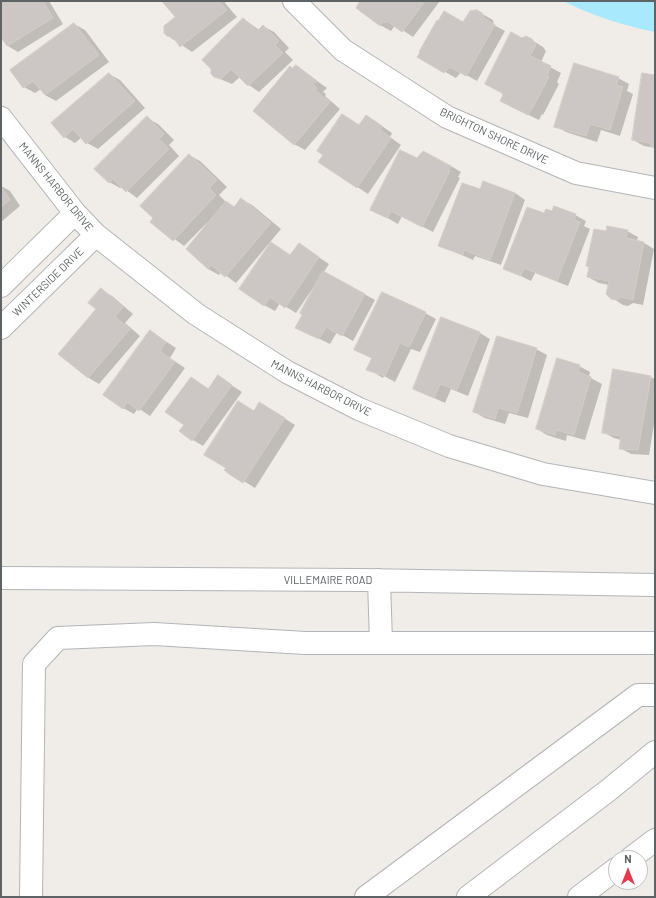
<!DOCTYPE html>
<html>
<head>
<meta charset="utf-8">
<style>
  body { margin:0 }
  #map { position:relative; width:656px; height:898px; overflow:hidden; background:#f0ece7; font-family:Barlow,sans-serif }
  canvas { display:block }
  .frame { position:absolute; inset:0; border:2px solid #5e6366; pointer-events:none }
  .north { position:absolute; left:608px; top:850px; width:40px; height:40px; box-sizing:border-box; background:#fff; border:1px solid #bfc1c2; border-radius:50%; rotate:0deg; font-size:11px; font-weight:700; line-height:16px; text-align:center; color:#5e6366 }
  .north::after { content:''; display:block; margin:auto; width:14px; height:18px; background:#e6374c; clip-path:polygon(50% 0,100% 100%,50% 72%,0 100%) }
</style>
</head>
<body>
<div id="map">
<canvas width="656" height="898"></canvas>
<div class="frame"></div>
<div class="north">N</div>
</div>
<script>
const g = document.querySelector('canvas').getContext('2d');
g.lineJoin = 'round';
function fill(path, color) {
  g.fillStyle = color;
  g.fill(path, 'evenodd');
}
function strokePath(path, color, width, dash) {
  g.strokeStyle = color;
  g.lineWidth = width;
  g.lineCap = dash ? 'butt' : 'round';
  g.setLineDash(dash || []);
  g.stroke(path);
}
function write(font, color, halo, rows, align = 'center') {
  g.font = font + ' Barlow,sans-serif';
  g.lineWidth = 3;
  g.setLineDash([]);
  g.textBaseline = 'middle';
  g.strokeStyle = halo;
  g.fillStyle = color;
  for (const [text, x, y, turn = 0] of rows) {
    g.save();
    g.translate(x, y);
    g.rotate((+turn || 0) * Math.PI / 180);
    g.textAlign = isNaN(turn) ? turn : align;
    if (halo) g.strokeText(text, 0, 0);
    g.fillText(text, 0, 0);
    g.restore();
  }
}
const water = new Path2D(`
  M563 1H655V32C624 26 591 15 563 1Z`);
const shadow = new Path2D(`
  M1 1H49L63 24 18 52 8 46 3 39 1 40Z
  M163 1H227L225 3 237 17 192 52 168 36 176 17Z
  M359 1H440L413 37 398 27H394L391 31 380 25Z
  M477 11 493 20 494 25 505 31 477 81 461 72 456 78 419 57 464 24Z
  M244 19 259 30 263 26 274 32 289 48 285 52 293 60 259 92 249 85 240 77 232 84 215 77Z
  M74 24 85 30 109 62 56 101 45 95 41 89 35 93 24 87Z
  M522 39 532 40 543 47 546 51 541 62 561 73 557 82 559 84 543 115 542 114 539 120 512 107Z
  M296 66 327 88 323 92 326 94 325 96 340 109 305 150 294 144 293 69Z
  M109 74 120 80 145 108 98 149 87 143 82 137 75 143 65 137Z
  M655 76V148L644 146 633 140Z
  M618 78 629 84 627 91 633 94 620 136 601 130 597 142 566 132 555 126Z
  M343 115 360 126 376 122 392 133 390 137 401 145 368 194 319 162Z
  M147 118 158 124 174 140 169 145 179 156 137 198 122 187 120 188 109 182Z
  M189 155 200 161 227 187 219 195 226 202 235 207 241 199 252 205 281 229 236 283 221 272 219 275 208 269 207 223 184 246 152 222Z
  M417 159 451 166 461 172 458 177 460 178 433 232 402 216 398 224 382 215Z
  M484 182 515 193 525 200 501 265 475 256 473 260 439 245 481 191Z
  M1 186 10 191 20 206 1 222Z
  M545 214 575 215 586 221 584 226 590 229 568 286 535 273 531 281 504 268Z
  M627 231 638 237 637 241 644 243 654 249 643 305 633 303 628 306 623 305 612 298 609 285 599 283 588 277 607 233Z
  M299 244 329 264 324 272 375 300 353 341 337 332 330 344 297 328 314 288H313L296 313 280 303 275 311 264 305Z
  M101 290 112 296 133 314 125 323 140 336 99 384 89 378 60 353 97 309Z
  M425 313 436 319 420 352 411 349 395 382 384 376 383 378 368 369 373 359 356 350Z
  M442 318 480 333 490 339 468 396 451 389 445 403 414 389Z
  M150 331 176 348 170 358 185 368 150 416 138 408 134 414 123 408Z
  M536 349 547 355 528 418 509 413 505 424 485 418 474 412Z
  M579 366 590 372 589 377 602 384 585 440 567 435 566 441 547 435 537 429Z
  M650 377 655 379V418L649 455 631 454 620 448 621 440 614 438 603 432Z
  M191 378 209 389 228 383 242 392 203 446 193 440 185 424Z
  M270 409 295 425 255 488 226 470 254 412Z`);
const building = new Path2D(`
  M1 1H43L53 18 7 46 1 37Z
  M162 1H219L227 10 180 47 173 37 167 36 164 33V26L175 17Z
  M357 1H425L402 32 387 21 385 23 383 21 380 26 356 8 359 3Z
  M477 10 482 13 484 18 495 25 466 76 450 67 444 73 417 57 420 53 419 52 437 20 438 21 444 11 463 22 470 11Z
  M243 18 257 31 263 25 279 41 275 45 283 53 248 86 231 69 221 79 214 77 211 74V69L202 60Z
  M74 23 99 55 45 95 33 81 23 88 10 70Z
  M511 32 522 38 526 36 532 39 536 45 530 56 551 66 547 75 549 77 532 109H531L528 115 500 101 503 95 502 93 485 84Z
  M574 63 619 77 616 85 623 87 610 130 590 124 586 136 554 127Z
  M296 65 317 81 313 85 317 88 315 90 330 102 294 145 253 111 290 66 292 68Z
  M109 73 135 101 86 144 73 129 64 138 51 123Z
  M642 73 655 75V147H651V143L632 140Z
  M342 114 359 125 366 115 382 126 380 130 391 138 357 188 318 162 323 155 317 151Z
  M147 116 164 134 159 139 169 149 126 192 113 179 109 183 94 169Z
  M400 150 417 158 423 151 451 166 448 171H450L422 227 391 211 387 218 370 210Z
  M189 154 217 180 209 188 216 195 173 241 150 222 153 218 140 206Z
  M483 181 515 193 490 260 464 250 463 255 438 246 462 183 480 189Z
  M1 186 10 200 1 207Z
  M241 198 271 223 225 277 211 265 208 269 186 249 226 201 234 207Z
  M554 206 576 214 574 220 580 222 557 281 524 268 521 276 503 269 527 207 544 213 546 209 552 211Z
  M607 226 628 230 626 238 644 242 633 300 621 297 617 300 611 299 606 294 609 281 587 277 589 267 586 266 594 229 606 231Z
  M271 242 290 255 299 243 319 257 285 308 270 297 264 306 239 289Z
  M323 271 365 294 342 336 326 327 319 339 295 328 302 315 300 313Z
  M101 288 123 307 115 317 130 329 88 378 58 354 96 309 88 303Z
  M382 292 426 312 409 347 400 343 385 376 366 370 372 358 354 350Z
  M441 317 480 332 457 390 440 384 434 398 413 389Z
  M150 330 166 342 160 351 175 362 139 411 127 402 123 409 103 395Z
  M497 336 537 348 517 413 498 408 495 419 473 412Z
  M557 358 580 365 578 372 591 377 574 435 556 430 555 435 536 429Z
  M613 369 651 376 638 450 619 449 621 436 602 433Z
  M218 375 232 385 192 441 179 431 184 425 165 412 191 377 208 389Z
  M238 401 254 411 259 402 285 418 243 483 229 474 224 470 226 468 204 455Z`);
const minor = new Path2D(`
  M294 1 343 50 447 117 576 173 655 188
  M1 118 75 213 96 235 196 314 287 372 359 409 449 446 543 474 655 493
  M1 286 75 213
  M1 328 96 235
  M1 578 361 580 655 585
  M379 580 381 643
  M631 858 655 840
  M31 897 34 664 58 638 154 634 305 643H655
  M366 897 638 695H655
  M468 897 610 789 655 752
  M579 897 616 869`);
const streetNames = [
  ["BRIGHTON SHORE DRIVE",494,136,25],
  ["MANNS HARBOR DRIVE",56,187,51],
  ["WINTERSIDE DRIVE",48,282,-44],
  ["MANNS HARBOR DRIVE",321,388,27],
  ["VILLEMAIRE ROAD",328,580]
];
fill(water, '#a9e9fd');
fill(shadow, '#0003');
fill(building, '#ccc7c4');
strokePath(building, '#d4ccc5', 1);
strokePath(minor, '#b2b5b8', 24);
strokePath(minor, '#fff', 22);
write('11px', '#5e6366', '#fff', streetNames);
</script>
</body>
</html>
